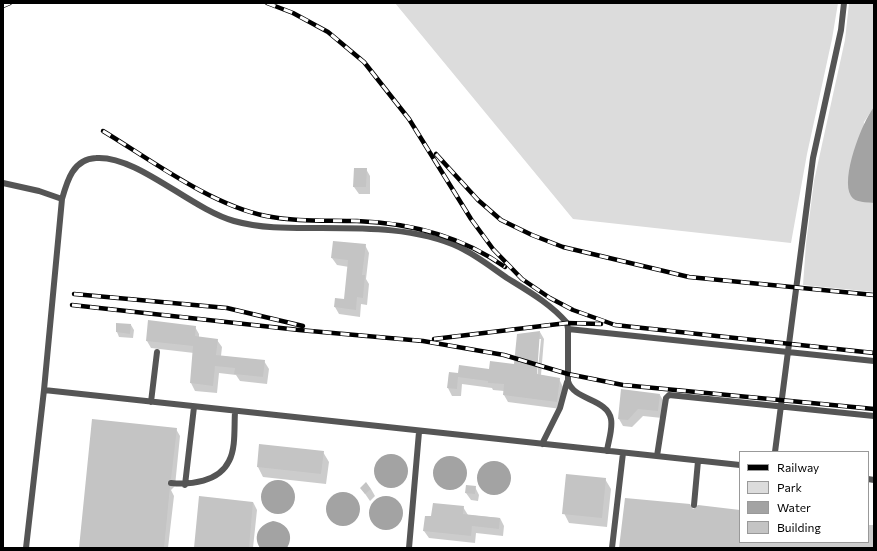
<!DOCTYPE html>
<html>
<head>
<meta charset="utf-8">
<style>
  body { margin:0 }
  #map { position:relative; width:877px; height:551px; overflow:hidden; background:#fff; font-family:Commissioner,sans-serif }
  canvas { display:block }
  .frame { position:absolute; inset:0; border:4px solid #000; pointer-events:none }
  .legend { position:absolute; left:739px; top:451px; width:130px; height:92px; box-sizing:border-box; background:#fff; border:1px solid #999; margin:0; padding:5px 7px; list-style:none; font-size:12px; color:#000 }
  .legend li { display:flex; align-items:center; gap:8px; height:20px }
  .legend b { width:20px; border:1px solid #999 }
</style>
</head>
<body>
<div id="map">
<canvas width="877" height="551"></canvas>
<div class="frame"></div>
<ul class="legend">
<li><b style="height:5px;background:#000"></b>Railway</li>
<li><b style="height:11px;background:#dcdcdc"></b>Park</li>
<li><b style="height:11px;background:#a3a3a3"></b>Water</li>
<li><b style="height:11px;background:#c4c4c4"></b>Building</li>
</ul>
</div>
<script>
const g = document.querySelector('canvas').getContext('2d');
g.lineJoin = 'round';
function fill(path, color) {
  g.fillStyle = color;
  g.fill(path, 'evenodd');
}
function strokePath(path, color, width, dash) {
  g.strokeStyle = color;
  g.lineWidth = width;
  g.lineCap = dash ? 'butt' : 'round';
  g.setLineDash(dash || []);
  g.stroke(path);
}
const green = new Path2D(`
  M395 3H838L832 39 807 154 791 243 573 219Z
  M849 3H874V107L864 122 859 201 874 203V292L803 285 806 244 814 181 845 40Z`);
const water = new Path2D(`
  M874 107V203C867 202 855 203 851 196 840 179 862 122 874 107Z
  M374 471a17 17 0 1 1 34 0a17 17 0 1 1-34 0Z
  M433 473a17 17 0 1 1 34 0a17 17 0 1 1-34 0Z
  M477 478a17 17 0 1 1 34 0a17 17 0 1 1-34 0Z
  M261 497a17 17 0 1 1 34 0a17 17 0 1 1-34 0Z
  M326 509a17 17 0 1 1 34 0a17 17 0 1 1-34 0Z
  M369 513a17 17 0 1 1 34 0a17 17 0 1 1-34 0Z
  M273 521C287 523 295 535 287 548H260C252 535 260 524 273 521Z`);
const shadow = new Path2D(`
  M366 169 370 176V194H359L354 187Z
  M365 245 369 253 366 279 369 284 367 305 361 304 360 317 339 314 335 307 345 300 349 267 337 265 332 258Z
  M131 325 134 330 133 338 119 337 117 332Z
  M195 327 199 334V338L217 340 222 347 221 356 264 361 269 369 267 384 240 381 236 375 219 373 217 393 195 391 191 383 194 353 151 348 147 341Z
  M540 332 544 339 541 375 559 379 563 387 561 409 508 402 504 395V391L493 390 492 388 462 384 461 396H452L448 388 449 373 459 374 515 365ZM539 339H541L537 379 535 378Z
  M660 395 664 402 662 418 643 416 632 427 623 426 619 419Z
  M176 429 180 436 175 486 171 490 174 496 168 548H80Z
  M323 452 329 462 326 484 263 477 258 467Z
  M605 479 611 489 607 527 569 523 564 513Z
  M475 487 479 495 478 501 471 500 466 493Z
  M361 488 371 489 375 496 370 501Z
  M253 502 257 510 253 548H195Z
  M463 507 468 515 500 518 504 526 503 536 476 533 475 543 429 538 424 531 432 517Z
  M693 511H740V542H868V525H874V548H620Z`);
const building = new Path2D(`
  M354 168H367L366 187H353Z
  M333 241 366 244 362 275H365L363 298 357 297 356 310 334 307 335 298 344 299 348 260 331 258Z
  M148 320 196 326 195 336 218 339 216 355 265 360 263 377 234 374 235 368 215 366 213 386 190 383 193 346 146 341Z
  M116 323 131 324 130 334 116 332Z
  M540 331 537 374 560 378 557 402 503 395 504 384 488 383V381L458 377 457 389 447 388 449 372 458 373 459 365 489 369 490 361 514 364 517 334Z
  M621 389 660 394 658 411 638 409 628 420 618 419Z
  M92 419 177 428 171 479 167 482 170 487 164 548H79Z
  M259 444 324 451 321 474 257 467Z
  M566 474 606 478 602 518 562 514Z
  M366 482 371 489 365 494 360 488Z
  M466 485 476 486 475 494 465 493Z
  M199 496 253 502 249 548H194Z
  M625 498 690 504 693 509 698 505 740 510V548H619Z
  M433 503 464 506 463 514 500 518 499 529 472 526 471 536 423 531 425 516H431Z`);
const service = new Path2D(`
  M3 183 39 191 62 199 44 390 26 548
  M62 199C67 181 73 159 96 158 137 155 191 209 234 221 263 229 293 228 322 228 367 228 417 228 459 247 476 255 491 267 507 278 528 291 551 304 567 323L568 329V381C574 401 607 398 611 419 613 429 608 442 607 451
  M568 329 874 361
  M44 390 740 465
  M151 402 157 352
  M542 444 560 408 567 382
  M775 452 813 158 841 30 844 3
  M657 456 666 398 669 395 874 416
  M868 479 874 480
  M171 483C190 485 219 482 229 461 236 448 234 427 235 412
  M185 485 194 407
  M694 505 698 461
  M409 548 419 432
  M612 548 623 453`);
const rail = new Path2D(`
  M267 3 293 13 328 32 364 62 409 119 471 219 493 249 522 279 550 298 573 310 615 325 874 353
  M3 6 10 3
  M103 131C151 160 211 205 266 216 296 222 327 220 357 221 411 223 461 236 505 267
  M436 154 478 200 501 220 532 235 563 247 689 277 874 295
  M74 294 227 308 303 326
  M72 305 299 330 423 341 504 355 568 374 623 385 874 409
  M434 339 567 323 601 324`);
fill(green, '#dcdcdc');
fill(water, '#a3a3a3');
fill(shadow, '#0003');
fill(building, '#c4c4c4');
strokePath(service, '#555', 6);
strokePath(rail, '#000', 4.5);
strokePath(rail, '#fff', 3, [9]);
</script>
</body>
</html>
